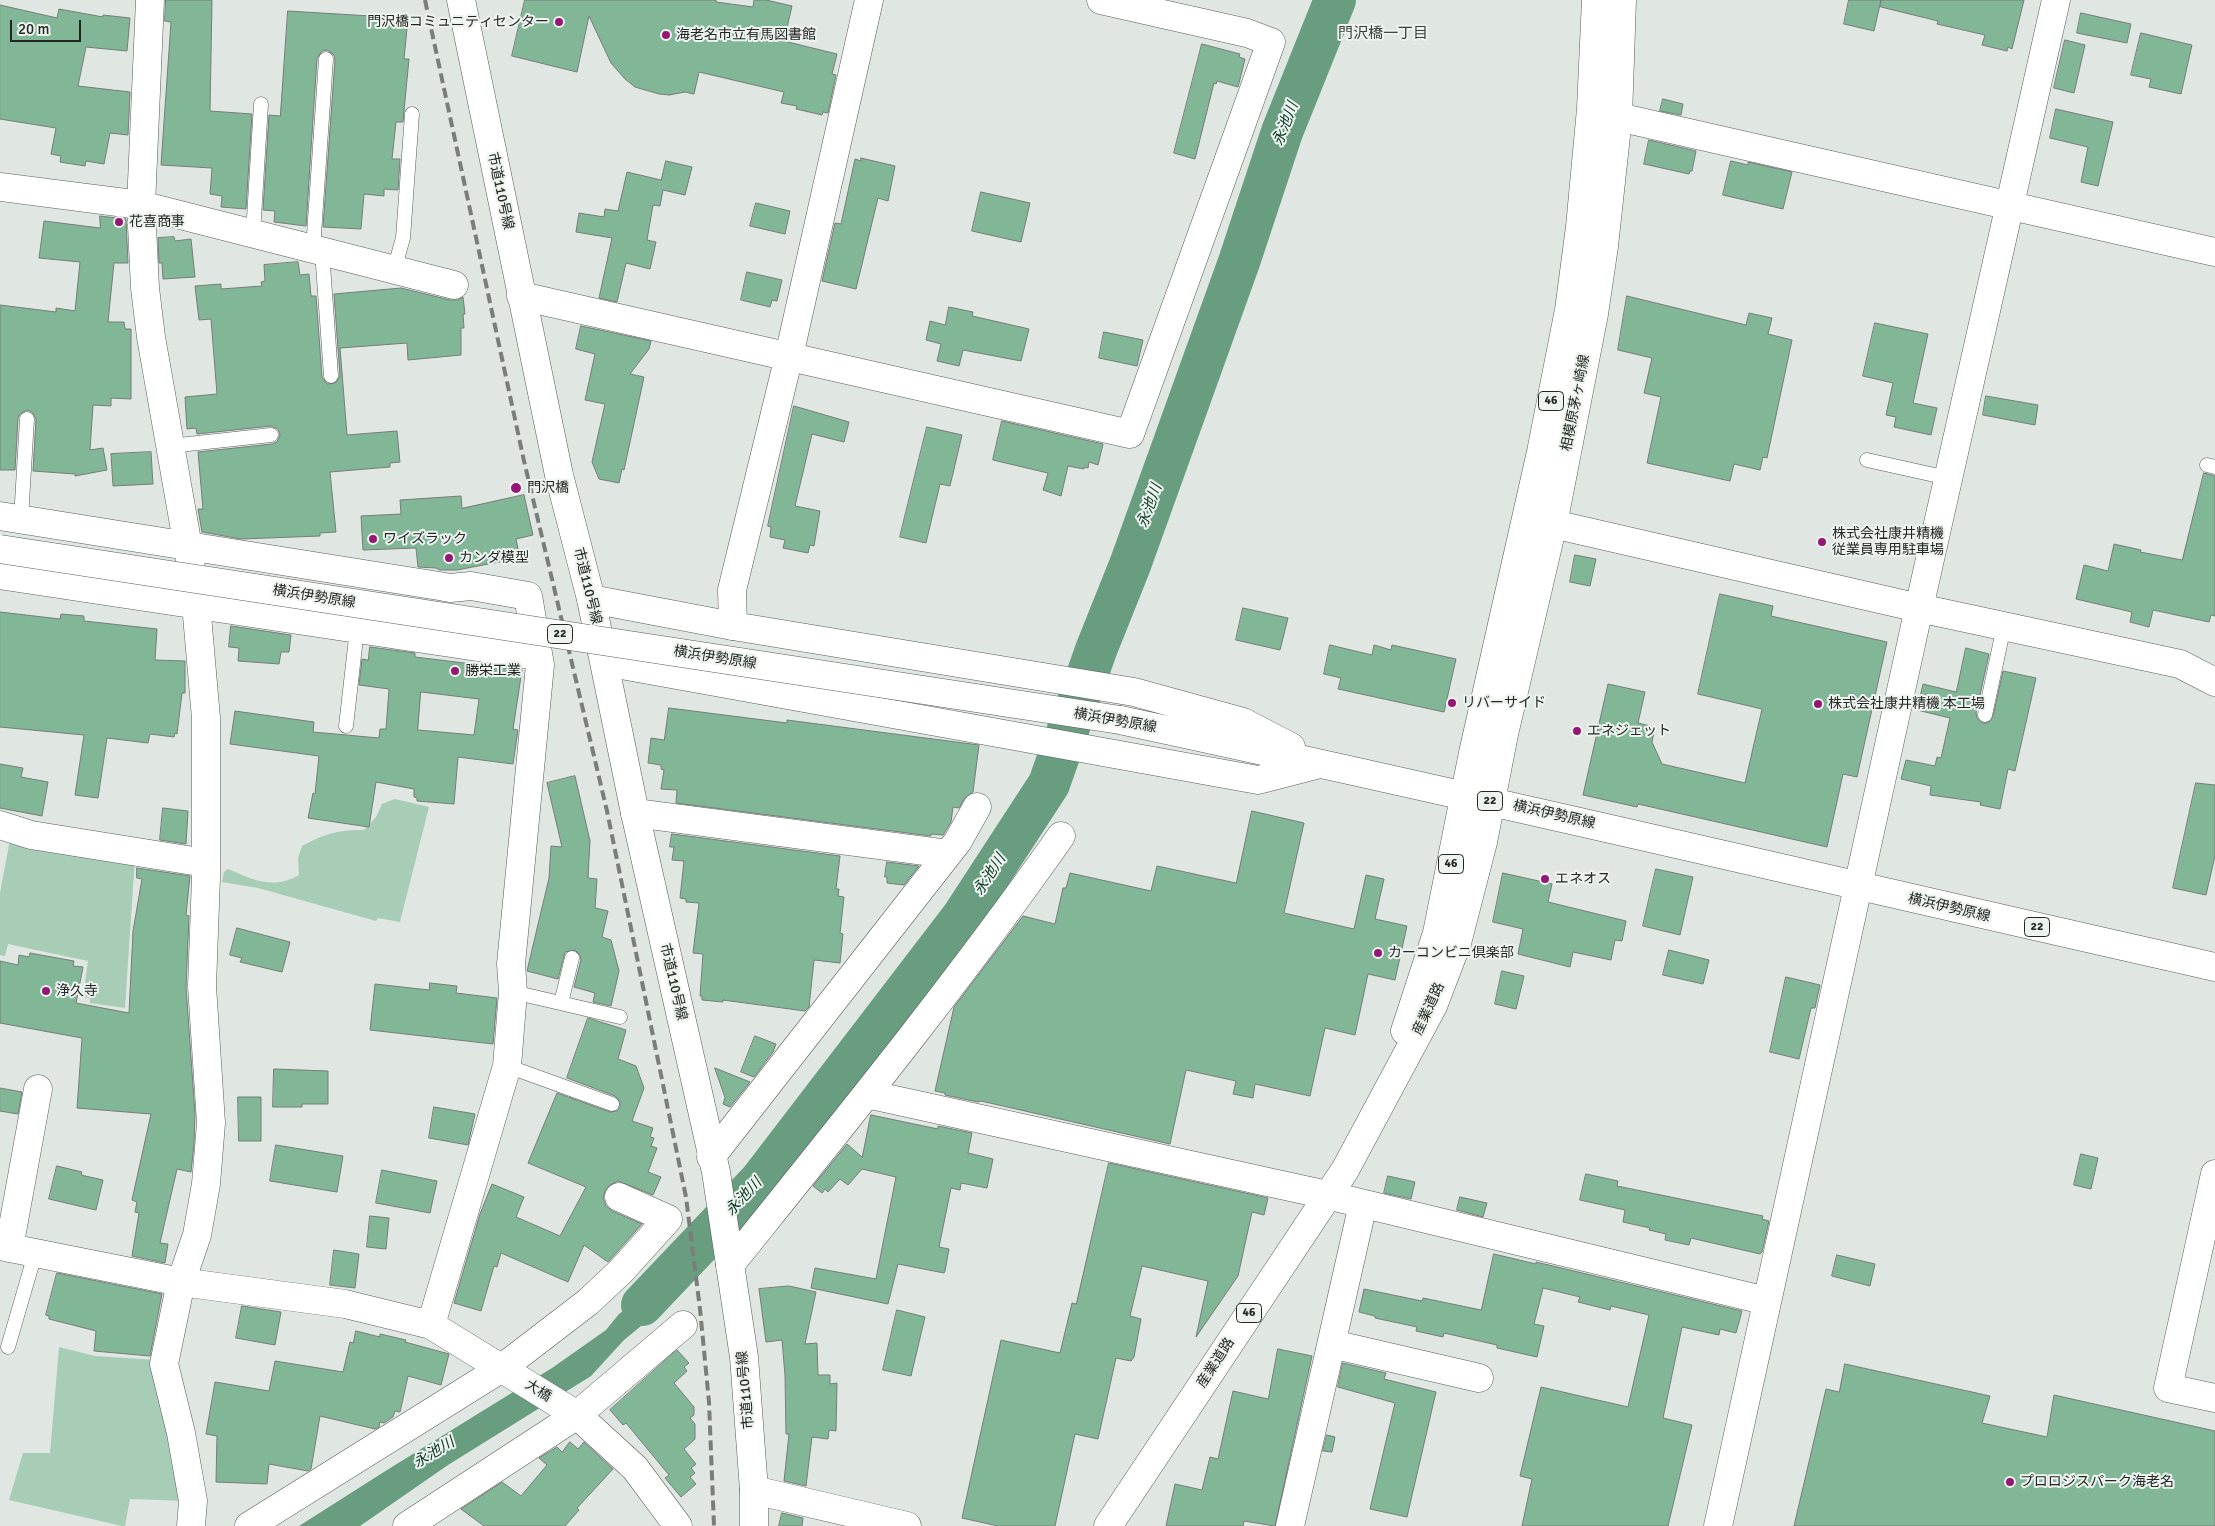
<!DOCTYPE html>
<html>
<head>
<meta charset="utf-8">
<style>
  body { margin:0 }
  #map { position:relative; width:2215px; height:1526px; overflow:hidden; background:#e0e6e2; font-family:Signika,sans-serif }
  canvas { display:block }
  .scale { position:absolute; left:10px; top:20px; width:71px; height:22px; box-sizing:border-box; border:2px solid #242624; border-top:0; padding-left:6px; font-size:15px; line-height:18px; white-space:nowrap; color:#242624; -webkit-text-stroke:4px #edf3ef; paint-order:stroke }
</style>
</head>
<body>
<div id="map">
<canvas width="2215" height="1526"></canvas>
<div class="scale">20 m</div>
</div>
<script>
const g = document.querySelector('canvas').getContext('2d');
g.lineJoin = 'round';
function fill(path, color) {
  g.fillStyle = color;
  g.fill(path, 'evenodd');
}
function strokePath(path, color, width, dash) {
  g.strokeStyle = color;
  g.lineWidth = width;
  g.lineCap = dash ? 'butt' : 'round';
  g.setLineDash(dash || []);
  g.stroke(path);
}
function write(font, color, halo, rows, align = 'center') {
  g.font = font + ' Signika,"Noto Sans JP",sans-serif';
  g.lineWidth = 4;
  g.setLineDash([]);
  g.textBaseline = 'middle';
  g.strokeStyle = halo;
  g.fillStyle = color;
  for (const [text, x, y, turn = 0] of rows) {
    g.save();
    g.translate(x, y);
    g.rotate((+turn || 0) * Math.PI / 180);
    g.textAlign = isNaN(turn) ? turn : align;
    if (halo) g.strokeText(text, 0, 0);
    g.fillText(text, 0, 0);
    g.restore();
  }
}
const green = new Path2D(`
  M395 799 429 807 400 922 378 918 376 921 258 888 222 882 224 872 228 869C254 880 273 890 299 875L298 858 302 846C323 834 340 829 364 830L376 817 382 804Z
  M11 834 135 858 125 1008 90 1003V998L83 997 88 961 8 944 5 956 0 955V893Z
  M59 1347 95 1356 157 1360 185 1501 130 1499 125 1526H122L9 1500 23 1453H50Z`);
const water = new Path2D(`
  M681 1249 686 1277 641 1326 624 1340 591 1376 448 1465 360 1526H299L387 1470 552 1368 606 1330 619 1314 633 1304 631 1299Z`);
const river = new Path2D(`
  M642 1305 760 1181 963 916 1049 784 1096 650 1130 565 1239 262 1282 132 1335 0`);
const building = new Path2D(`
  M166 0H212L210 111 252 114 246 209 221 207 222 196 210 194 212 168 161 165 171 22 165 21Z
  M525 0H716V2L753 7 754 0H766L792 6 784 41 837 54 832 74 836 75 828 113 823 112 822 115 796 109 797 106 781 103 784 92 699 72 694 94 685 92 669 95 659 94 635 87 625 79 611 63 589 16 577 72 512 56Z
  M1849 0H1881L1874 31 1844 24Z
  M1881 0H2024L2012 49 2008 47 2007 51 1982 45 1985 35 1937 24 1938 21 1881 7Z
  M0 5 57 18 59 9 103 17V15L130 18 127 51 86 47 78 86 130 92 128 135 110 133 104 164 86 161 85 166 60 162 61 156 51 154 56 128 0 119Z
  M288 11 403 18V28H407L404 59H409L404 111 403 122H396L392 159H400L398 190 384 189V196L364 194 361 229 323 227 335 60 334 55 327 50 322 51 317 58 306 226 274 222 275 211 263 210 269 115 280 116Z
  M2081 13 2131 24 2127 43 2077 33Z
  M2141 33 2192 45 2181 94 2149 87 2151 79 2131 75Z
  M2065 40 2085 45 2074 93 2054 88Z
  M1202 44 1240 54 1239 57 1245 59 1238 87 1217 81 1216 84 1214 83 1195 159 1174 153Z
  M1663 99 1683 104 1681 115 1660 111Z
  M2056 109 2113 122 2098 186 2081 182 2088 147 2050 138Z
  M1649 140 1696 151 1692 171H1690L1689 174 1644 164Z
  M861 158 895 166 888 201 878 198 856 289 822 281 835 223 841 224 855 159 861 161Z
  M666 161 692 167 685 195 663 190 660 206 653 205 647 240 656 242 650 269 626 263 617 302 599 298 612 238 576 232 579 213 604 217 605 209 618 211 627 172 661 180Z
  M1731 161 1748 165V162L1792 172 1783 209 1723 195Z
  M981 192 1030 203 1021 242 972 231Z
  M756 203 790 211 785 234 750 226Z
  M100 216 126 219 128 263H114L108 322H124L125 329H131V399L111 398V406L93 405 90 450 103 448 107 470 75 476V474L33 471 36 419 32 412 27 410 20 414 18 418 15 470H0V305L56 312V308L75 311 80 262 39 258 44 221 100 228Z
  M174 237 175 241 191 239 195 277 163 279 162 263H159L158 238Z
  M298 262 300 275 309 274 311 296H316L322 377 327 384 335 383 340 376 334 294 401 288 450 300H458L463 297 465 314H463L464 328H461V355L408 360 407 343 340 348 347 435 397 431 400 462 390 463V467L330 472 336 532 320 533V536L241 539 202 532 198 509H203L198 452 272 444 277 442 280 435 278 429 271 426 197 434 196 428 187 429 185 397 217 394 211 319 199 320 195 286 221 284V289L262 286 261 282 265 281 264 265Z
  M747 272 782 280 777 301 772 300 770 307 741 300Z
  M1627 296 1746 325 1749 313 1772 318 1768 334 1792 340 1767 458 1763 457 1760 470 1734 464 1730 481 1647 463 1661 397 1644 393 1652 358 1618 350Z
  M949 307 973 312 972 316 1029 329 1021 361 963 350 959 366 937 361 941 344 926 340 930 321 945 325Z
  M1875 323 1928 334 1913 403 1937 408 1931 435 1894 427 1896 417 1886 415 1893 383 1863 376Z
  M581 326 651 341 649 349 630 374 644 377 624 470 622 469 619 483 599 479 592 462 605 404 585 400 595 354 576 349Z
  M1104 332 1143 340 1137 366 1099 358Z
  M1986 396 2038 405 2035 425 1983 415Z
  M794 406 849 422 844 442 812 434 795 506 820 511 814 546 810 545 808 553 783 548 785 540 770 537 771 527 768 526Z
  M1002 421 1103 444 1098 465 1089 462 1088 468 1084 467V469L1068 466 1061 496 1043 490 1048 473 993 460Z
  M927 427 962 435 950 486 940 484 926 543 900 537Z
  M151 452 153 484 113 486 111 454Z
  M2204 473 2215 476V616L2211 615 2209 622 2153 610 2149 627 2130 622 2132 612 2076 599 2084 565 2108 571 2114 544 2141 550 2140 552 2182 560Z
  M524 495 533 535 516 539 520 558 457 570H440L436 568 418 567 416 548 363 550 361 516 401 514 400 500 461 496 462 508Z
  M1575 555 1596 559 1590 586 1570 582Z
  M1720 594 1773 606 1771 616 1887 642 1857 777 1843 774 1827 847 1638 804 1637 807 1583 795 1608 684 1645 692 1638 723 1655 727 1652 742 1662 764 1745 783 1762 709 1698 694Z
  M1243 608 1288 618 1280 650 1236 640Z
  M0 612 60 619 61 614 84 616V621L157 629 155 660 185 661V693H182L177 734 175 733 174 737 150 734 148 743 107 738 98 798 75 795 84 735 0 727Z
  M231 626 291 635 289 652H281L279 664 238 661 239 648 229 647Z
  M1330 645 1372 655 1374 645 1391 650 1392 645 1456 659 1444 712 1338 689 1341 678 1324 674Z
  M370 647 415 653V657L522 670 513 729 518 730 513 764 458 757 454 804 417 801V798L414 797V789L376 782 369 827 308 818 313 793 315 794 319 756 230 744 235 711 314 722 313 732 379 738 380 729H386L389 689 359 685 362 659 368 660ZM421 692 479 699 474 735 418 730Z
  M1966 648 1989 654 1976 713 1977 718 1983 723H1988L1993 717 2003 671 2036 678 2015 771 2008 769 2000 809 1980 805 1981 802 1930 795 1931 786 1901 779 1906 760 1935 766 1937 757 1941 758 1950 718 1917 710 1923 684 1956 692Z
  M669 708 787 723V720L979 745 973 792 964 799 959 808 953 807 951 822 943 835 931 834V836L676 803 677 790 661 789 664 770 661 769V765L648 763 651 738 664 740Z
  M0 764 23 768 21 777 48 782 42 816 0 808Z
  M575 776 590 841 588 878 597 879 595 908 608 911 602 937 611 940 619 971 611 1006 593 1002 595 993 574 987 581 960 580 955 575 950 565 952 558 979 527 971 549 878 551 846 562 847 547 783Z
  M2196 783 2215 785V856L2206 895 2173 888Z
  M163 808 188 811 186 844 160 840Z
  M1252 811 1304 823 1284 913 1354 929 1366 875 1384 879 1375 919 1407 926 1395 980 1368 974 1355 1035 1325 1028 1310 1096 1255 1084 1253 1098 1233 1094 1236 1081 1186 1070 1170 1144 981 1101 978 1102 945 1095V1093L935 1091 954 1007 1023 916 1055 924 1063 888H1066L1070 873 1151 891 1157 866 1236 883Z
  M672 834 840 856 836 889H839L838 896 844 897 840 933 843 934 840 963 814 960 809 1007 805 1011 723 1000V1002L702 1000V996H700L703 954 693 953 699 903 686 902V899L680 898 684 861 672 860 674 847H670Z
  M887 862 919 866 904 885 887 883V877H885Z
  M137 868 190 876 186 915 189 916 186 987 195 1114 194 1144 191 1172 177 1169 160 1243 168 1244 165 1263 132 1256 139 1213 135 1212 137 1202 132 1200 151 1114 77 1108 82 1038 0 1023V961L18 965 19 955 29 957 30 953 74 961 73 966 83 967 76 1003 129 1013 133 931 142 879 137 878Z
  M1656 869 1693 877 1680 935 1643 926Z
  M1503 873 1552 884 1548 902 1626 921 1622 941 1615 940 1611 960 1573 952 1570 967 1518 954 1523 929 1493 922Z
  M237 928 290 942 282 972 240 962 242 958 230 955Z
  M1669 950 1709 960 1703 984 1663 975Z
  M1502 971 1524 976 1516 1009 1495 1004Z
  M1786 977 1820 985 1815 1008H1811L1799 1059 1770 1052Z
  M430 983 457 986 456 993 497 998 493 1044 370 1030 375 984 429 990Z
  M588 1018 626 1030 618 1059 636 1066 644 1088 632 1121 653 1128 650 1137 654 1138 651 1146 657 1148 648 1172 661 1177 653 1195 618 1181 610 1185 605 1191 603 1198 606 1206 612 1211 642 1224 608 1262 584 1245 568 1282 501 1253 497 1267 494 1266 481 1311 454 1303 480 1214 492 1184 524 1197 516 1217 560 1236 586 1187 528 1163 557 1093 610 1112 617 1111 620 1107V1102L615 1096 567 1078Z
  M755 1036 776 1044 773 1052 754 1077 741 1072Z
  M715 1068 750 1082 730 1107 723 1104 725 1098Z
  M274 1069 328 1071V1104H302V1107H273Z
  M0 1088 22 1092 18 1114 0 1111Z
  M238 1097H261V1141H239Z
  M434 1107 475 1114 468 1145 429 1138Z
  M871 1115 938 1129V1126L972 1133 968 1153 993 1159 987 1188 961 1183 960 1190 951 1188 939 1247 949 1249 945 1271 944 1273 898 1264 888 1304 811 1288 815 1268 876 1279 896 1177 862 1169 848 1185 840 1179 828 1192 825 1189 822 1193 813 1186 847 1144 862 1157Z
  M276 1145 343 1156 337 1192 270 1181Z
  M2081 1154 2098 1158 2091 1189 2074 1185Z
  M1109 1163 1268 1198 1264 1215 1252 1212 1238 1276 1196 1337 1208 1281 1142 1266 1130 1316 1141 1319 1134 1357 1131 1361 1116 1358 1098 1439 1075 1434 1055 1526H998L962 1518 1001 1340 1060 1353 1072 1303 1076 1304Z
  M57 1166 82 1172 81 1175 103 1180 96 1210 49 1199Z
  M382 1170 437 1181 430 1213 376 1203Z
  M1586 1174 1618 1181 1617 1186 1763 1216 1762 1219 1769 1221 1762 1252 1760 1254 1691 1238 1689 1245 1665 1240 1666 1234 1649 1230 1650 1228 1623 1222 1625 1210 1580 1200Z
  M1388 1176 1415 1182 1411 1199 1384 1193Z
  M1460 1197 1487 1203 1483 1217 1457 1210Z
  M370 1216 389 1218 386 1249 367 1247Z
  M334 1250 359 1254 355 1288 330 1285Z
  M1494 1254 1536 1264V1262L1742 1311 1736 1333 1720 1329 1719 1335 1682 1327 1663 1418 1692 1425 1668 1526H1522L1532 1479 1520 1476 1541 1387 1628 1407 1649 1315 1611 1306 1610 1310 1578 1302 1580 1297 1543 1288 1534 1324 1544 1326 1537 1357 1497 1348V1345L1444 1333 1443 1337 1416 1331 1417 1327 1375 1318V1316L1359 1312 1364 1289 1422 1301 1423 1298 1481 1310Z
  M1837 1255 1875 1264 1870 1286 1832 1276Z
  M57 1273 162 1294 150 1356 94 1351 96 1331 49 1319V1316L46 1315Z
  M789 1286 816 1292 805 1344 817 1343 818 1375H830V1384L837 1383 836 1431 829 1430 828 1439 812 1437 806 1486 784 1481 789 1434H786L785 1375 782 1340 766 1342 759 1289Z
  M242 1306 281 1312 275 1345 236 1338Z
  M897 1310 925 1317 911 1376 883 1370Z
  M356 1331 380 1337V1334L406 1340 405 1342 449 1354 441 1385 408 1376 400 1412 395 1411 393 1417 384 1423 380 1422 379 1427 375 1429 320 1416 311 1469 308 1471 269 1464 267 1484 216 1482 217 1436 206 1434 215 1382 269 1391 275 1361 343 1372 350 1342 353 1343Z
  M1278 1349 1312 1356 1275 1526 1244 1521 1243 1526H1166L1175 1484 1202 1490 1210 1457 1218 1459 1233 1391 1268 1399Z
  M677 1350 689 1363 684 1367 687 1371 674 1383 694 1407V1415L690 1418 695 1424V1439L684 1449 696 1464 691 1468 695 1473 690 1477 696 1484 681 1497 665 1478 669 1475 626 1423 623 1425 610 1410Z
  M1343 1363 1386 1373 1384 1379 1436 1392 1407 1517 1370 1509 1395 1403 1338 1387Z
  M1845 1364 1990 1396 1982 1423 2047 1437 2054 1395 2215 1431V1526H1794L1826 1389 1839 1392Z
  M1327 1435 1335 1437 1332 1452 1323 1451Z
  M570 1442 578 1449 584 1442 613 1469 577 1508 579 1510 565 1526H484L461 1509 502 1482 521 1496 547 1465 539 1458 557 1447 562 1452Z
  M782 1513 803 1518 802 1526H779Z`);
const lane = new Path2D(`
  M253 234 261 104
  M313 249 326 59
  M322 251 331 376
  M394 270 403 238 412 114
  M170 446 271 435
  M1867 460 1948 478
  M2207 465 2215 467
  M21 519 27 419
  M1985 715 2004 626
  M346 726 357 629
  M513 992 620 1017
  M561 1003 572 958
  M507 1066 612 1104
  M8 1347 35 1254`);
const street = new Path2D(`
  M150 0 141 205 145 288 151 337 188 547 196 604 206 718V877L202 986 211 1123 206 1184 197 1235 181 1282 164 1364 181 1433 193 1501 191 1526
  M1618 117 2215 252
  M0 187 141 205 454 285
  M521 296 1130 434 1271 42 1247 33 1101 0
  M0 516 439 586 450 588 471 586 528 596 540 665 511 964 513 992 507 1066 431 1325
  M1553 524 1919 608 2180 664 2215 682
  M0 575 537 656
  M733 626 732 590 789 356 869 0
  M635 813 948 854
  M0 825 31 835 206 863
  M867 1094 1327 1195 1767 1301
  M711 1157 958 841 977 807
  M2215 1174 2168 1388 2215 1398
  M0 1246 181 1282 345 1304 431 1325 577 1415 635 1468 678 1526
  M9 1248 38 1089
  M730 1265C843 1124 957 984 1061 836
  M1332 1344 1479 1378
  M754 1490 907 1526
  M249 1526 502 1368 588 1302 621 1271 668 1219 619 1197
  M407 1526 577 1415 683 1325
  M1290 1526 1363 1204
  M1718 1526 1919 608 2056 0`);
const secondary = new Path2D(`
  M461 0 559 475 591 599 635 813 716 1172 744 1357 754 1490V1526`);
const primary = new Path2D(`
  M591 599 733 626 1134 692 1243 722 1291 747
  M605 662 1258 780 1316 765
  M1120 720C1486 798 1850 885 2215 967
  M1405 1031 1437 933 1473 753 1541 452 1569 310 1580 227 1591 109 1596 0
  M1108 1526 1345 1170 1433 1006 1457 943 1483 842 1504 734 1553 524 1594 314 1604 246 1618 117 1622 0`);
const rail = new Path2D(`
  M425 0 524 461 607 811 686 1197 700 1309 709 1402 714 1526`);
const primaryBridge = new Path2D(`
  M0 549 1120 720`);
const markers = [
  [559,22,5,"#941873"],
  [666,35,5,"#941873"],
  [119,222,5,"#941873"],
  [516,488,6,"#941873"],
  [373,539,5,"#941873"],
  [1822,542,5,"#941873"],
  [449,558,5,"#941873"],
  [455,671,5,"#941873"],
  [1452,703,5,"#941873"],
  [1818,704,5,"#941873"],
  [1577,731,5,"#941873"],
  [1545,879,5,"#941873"],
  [1378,953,5,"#941873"],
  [46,991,5,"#941873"],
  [2010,1482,5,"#941873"]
];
const shields = [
  [1551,401,25],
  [560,634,25],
  [1490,801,25],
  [1451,864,25],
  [2037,927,25],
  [1249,1313,25]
];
const shieldNames = [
  ["46",1551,401],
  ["22",560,634],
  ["22",1490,801],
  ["46",1451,864],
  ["22",2037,927],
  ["46",1249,1313]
];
const poiNames = [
  ["門沢橋コミュニティセンター",549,22,"right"],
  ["海老名市立有馬図書館",676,35],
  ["花喜商事",129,222],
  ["門沢橋",527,488],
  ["株式会社康井精機",1832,534],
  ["従業員専用駐車場",1832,550],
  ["ワイズラック",383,539],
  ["カンダ模型",459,558],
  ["勝栄工業",465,671],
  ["リバーサイド",1462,703],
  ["株式会社康井精機 本工場",1828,704],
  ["エネジェット",1587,731],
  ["エネオス",1555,879],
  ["カーコンビニ倶楽部",1388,953],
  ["浄久寺",56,991],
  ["プロロジスパーク海老名",2020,1482]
];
const streetNames = [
  ["市道110号線",500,191,78],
  ["相模原茅ヶ崎線",1576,403,-79],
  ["市道110号線",587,586,76],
  ["横浜伊勢原線",314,597,9],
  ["横浜伊勢原線",715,658,9],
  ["横浜伊勢原線",1115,721,10],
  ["横浜伊勢原線",1554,815,13],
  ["横浜伊勢原線",1949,908,13],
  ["市道110号線",673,982,77],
  ["産業道路",1429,1009,-65],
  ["産業道路",1216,1363,-57],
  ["市道110号線",746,1390,-95],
  ["大橋",538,1391,32]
];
const neighbourhoodNames = [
  ["門沢橋一丁目",1383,34]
];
const waterNames = [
  ["永池川",1286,124,-69],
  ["永池川",1150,506,-70],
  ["永池川",990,875,-57],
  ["永池川",744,1197,-47],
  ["永池川",434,1453,-31]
];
fill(green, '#a7cdb6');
fill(water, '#689d7f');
strokePath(river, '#689d7f', 42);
fill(building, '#81b797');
strokePath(building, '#767c78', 1);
strokePath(lane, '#575c59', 15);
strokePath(street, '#575c59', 29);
strokePath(secondary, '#575c59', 29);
strokePath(primary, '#575c59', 29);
strokePath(lane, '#fff', 14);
strokePath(street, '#fff', 28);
strokePath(secondary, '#fff', 28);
strokePath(primary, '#fff', 28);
strokePath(rail, '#7a7e7b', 4, [10, 5]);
strokePath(primaryBridge, '#575c59', 29, []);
strokePath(primaryBridge, '#fff', 28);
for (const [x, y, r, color] of markers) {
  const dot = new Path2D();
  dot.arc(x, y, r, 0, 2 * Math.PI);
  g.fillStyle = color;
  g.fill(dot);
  strokePath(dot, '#edf3ef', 2);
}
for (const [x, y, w] of shields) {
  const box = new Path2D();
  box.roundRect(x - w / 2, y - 9.5, w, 19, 4);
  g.fillStyle = '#edf3ef';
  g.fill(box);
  strokePath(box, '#242624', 1);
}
write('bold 12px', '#242624', null, shieldNames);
write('14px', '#242624', '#edf3ef', poiNames, 'left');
write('14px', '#242624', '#edf3ef', streetNames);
write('15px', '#383d3a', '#edf3ef', neighbourhoodNames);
write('italic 15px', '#083621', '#edf3ef', waterNames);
</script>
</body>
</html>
